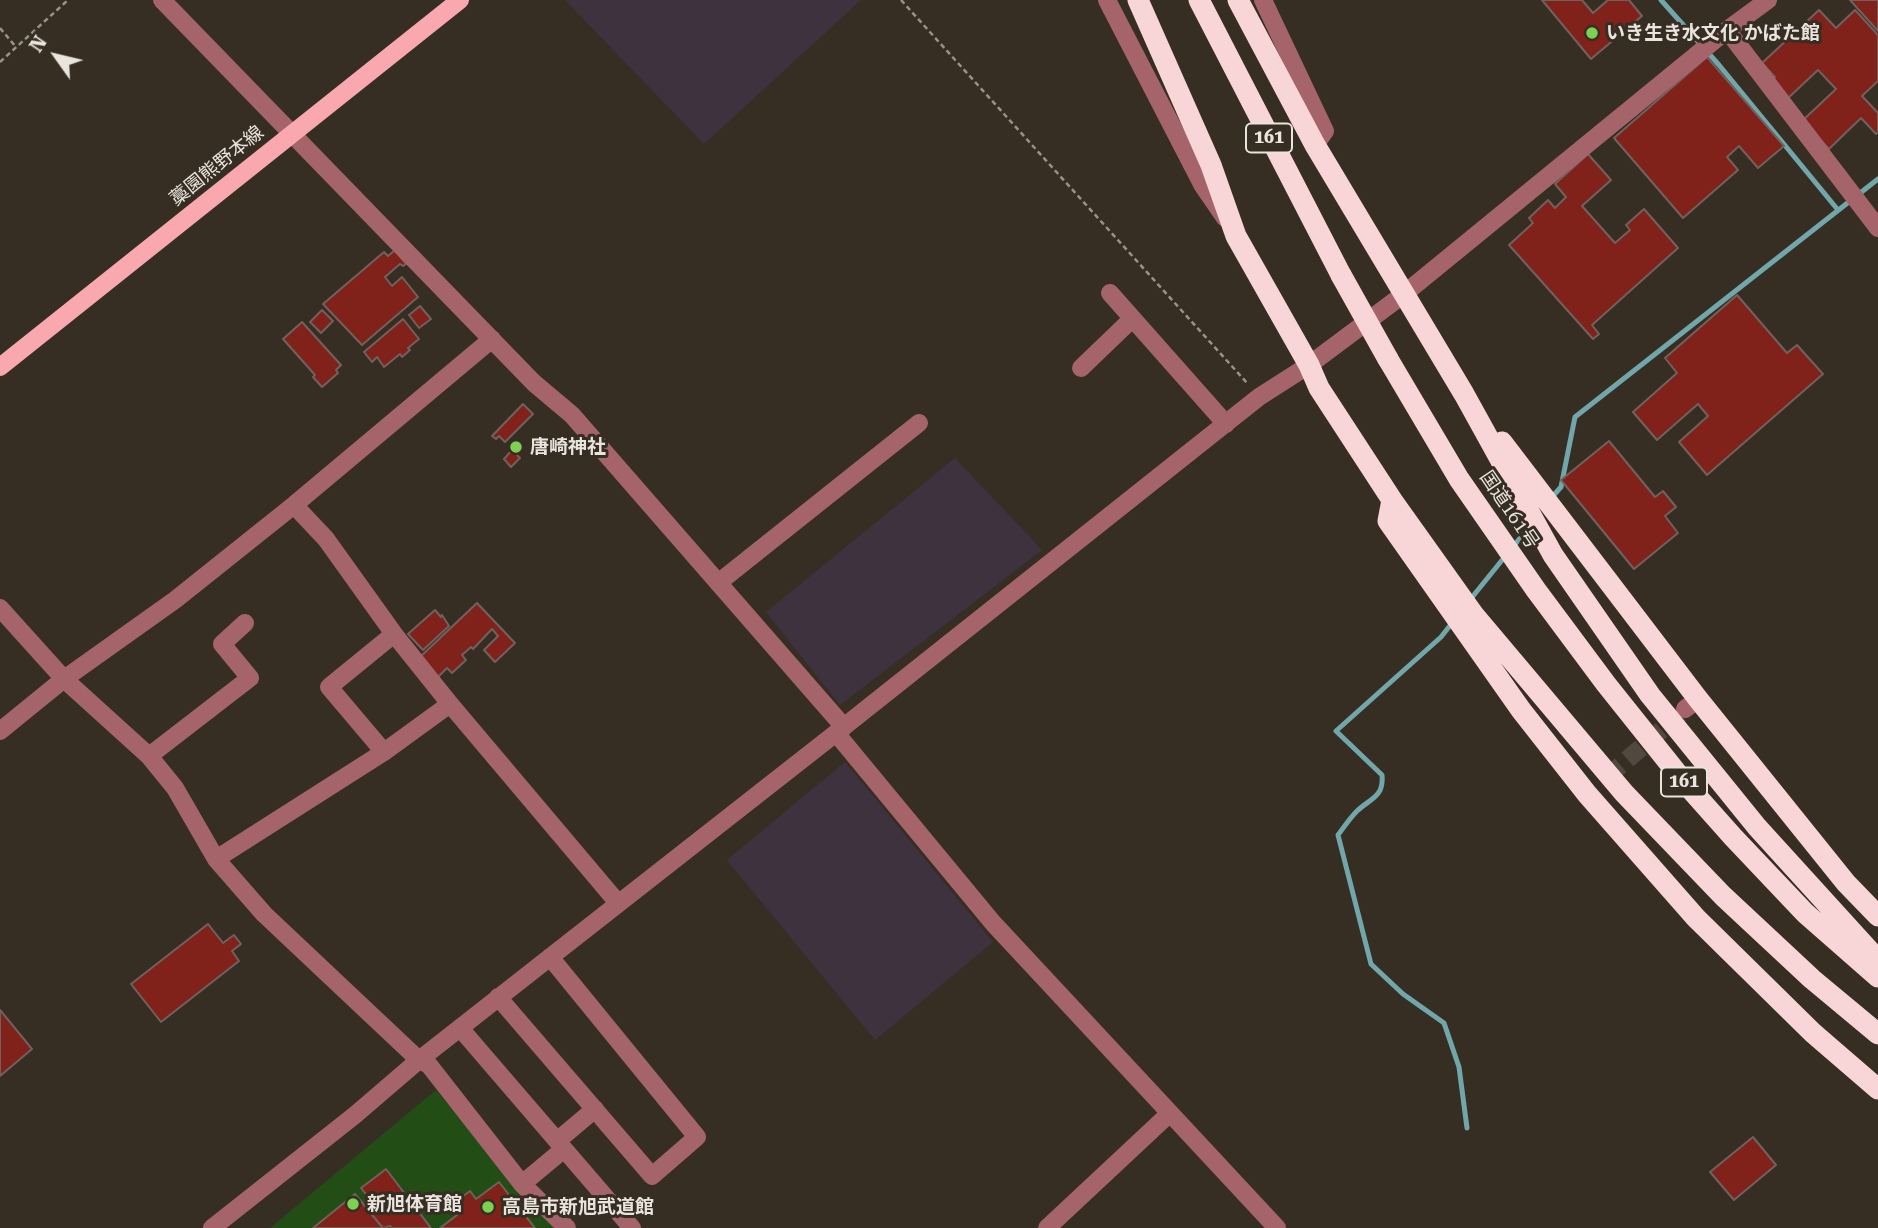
<!DOCTYPE html>
<html>
<head>
<meta charset="utf-8">
<style>
  body { margin:0 }
  #map { position:relative; width:1878px; height:1228px; overflow:hidden; background:#362e23; font-family:"Roboto Serif",serif }
  canvas { display:block }
  .north { position:absolute; left:21px; top:21px; width:70px; height:70px; -webkit-text-stroke:5px #362e23; paint-order:stroke; rotate:304deg; font-size:19px; font-weight:700; line-height:28px; text-align:center; color:#eae4de }
  .north::after { content:''; display:block; margin:auto; width:24px; height:32px; background:#eae4de; clip-path:polygon(50% 0,100% 100%,50% 72%,0 100%) }
</style>
</head>
<body>
<div id="map">
<canvas width="1878" height="1228"></canvas>
<div class="north">N</div>
</div>
<script>
const g = document.querySelector('canvas').getContext('2d');
g.lineJoin = 'round';
function fill(path, color) {
  g.fillStyle = color;
  g.fill(path, 'evenodd');
}
function strokePath(path, color, width, dash) {
  g.strokeStyle = color;
  g.lineWidth = width;
  g.lineCap = dash ? 'butt' : 'round';
  g.setLineDash(dash || []);
  g.stroke(path);
}
function write(font, color, halo, rows, align = 'center') {
  g.font = font + ' "Roboto Serif","Noto Sans JP",serif';
  g.lineWidth = 6;
  g.setLineDash([]);
  g.textBaseline = 'middle';
  g.strokeStyle = halo;
  g.fillStyle = color;
  for (const [text, x, y, turn = 0] of rows) {
    g.save();
    g.translate(x, y);
    g.rotate((+turn || 0) * Math.PI / 180);
    g.textAlign = isNaN(turn) ? turn : align;
    if (halo) g.strokeText(text, 0, 0);
    g.fillText(text, 0, 0);
    g.restore();
  }
}
const commercial = new Path2D(`
  M565 0H861L704 144Z
  M955 458 1042 550 840 705 766 612Z
  M845 762 993 942 875 1040 727 860Z`);
const green = new Path2D(`
  M436 1090 521 1192 557 1228H270Z`);
const stream = new Path2D(`
  M1661 0 1719 65 1838 210
  M1552 497 1561 487 1575 417 1878 179
  M1513 547 1531 524
  M1469 601 1507 554
  M1452 623 1441 637 1336 731 1382 775C1384 797 1371 798 1357 811 1350 818 1344 827 1338 835L1371 964 1403 994 1444 1023 1459 1067 1467 1128`);
const building = new Path2D(`
  M1542 0H1582L1593 13 1608 0H1629L1642 16 1591 59Z
  M1850 0H1878V31Z
  M1819 10 1836 28 1855 10 1878 35V81L1862 96 1878 113V132L1876 134 1861 118 1829 149 1802 121 1836 89 1818 70 1786 100 1769 82 1775 77 1762 63Z
  M1707 57 1784 146 1758 168 1739 146 1727 157 1738 170 1683 218 1614 138Z
  M1588 154 1611 180 1582 206 1615 243 1630 230 1626 225 1644 209 1678 248 1592 325 1599 334 1593 339 1509 245 1533 223 1529 218 1548 200 1555 208 1566 197 1555 184Z
  M395 250 406 264 403 266 400 264 385 277 392 286 402 277 418 297 362 345 323 304 384 252 388 256Z
  M1737 295 1787 353 1797 345 1823 374 1707 475 1679 442 1708 416 1698 404 1657 440 1633 412 1677 373 1665 358Z
  M420 306 431 319 419 328 409 315Z
  M322 310 333 321 321 333 310 322Z
  M403 319 419 339 408 348 410 350 402 357 400 354 384 367 377 357 372 362 364 352Z
  M302 322 341 365 336 370 338 373 322 387 313 377 315 375 283 339Z
  M523 404 533 414 505 442 499 436 496 439 492 436Z
  M1609 441 1655 497 1663 491 1676 507 1665 516 1678 533 1634 569 1561 480Z
  M512 450 520 458 511 467 504 459Z
  M477 603 515 643 495 662 484 650 498 636 492 629 473 649 471 647 462 655 466 660 452 673 447 668 438 677 420 657Z
  M435 610 441 617 442 615 449 626 423 650 408 634Z
  M208 924 223 943 234 935 241 944 232 951 239 961 161 1022 131 984Z
  M0 1010 32 1049 0 1076Z
  M1753 1137 1776 1165 1734 1200 1710 1172Z
  M386 1169 431 1228H392L390 1226 383 1228 372 1215 378 1210 361 1188Z
  M499 1182 535 1228H440L461 1212 454 1203 470 1191 476 1199Z
  M355 1194 383 1228H313Z`);
const minorTunnel = new Path2D(`
  M1607 777 1680 714`);
const path = new Path2D(`
  M901 0 1248 384
  M0 28 16 47
  M0 62 68 0`);
const minor = new Path2D(`
  M162 0 534 383 572 415 844 727
  M1107 0 1203 186 1225 218
  M1263 0 1325 131 1315 145
  M1727 30 1878 228
  M1110 293 1226 424
  M1081 368 1132 319
  M294 505 326 539 394 634 450 704 618 903
  M718 583 919 423
  M0 608 64 679 149 756 175 788 216 859 264 914 419 1060 429 1065 522 1184 567 1228
  M1685 709 1698 699
  M0 731 64 679 175 600 294 505 492 339
  M836 733 993 923 1277 1228
  M384 752 329 687 394 634
  M149 756 250 678 222 644 245 623
  M216 859 384 752 450 704
  M498 997 652 1176 697 1137 550 957
  M460 1028 632 1228
  M557 1141 595 1109
  M522 1184 564 1149
  M212 1228 355 1115 419 1060 836 733 1259 397 1309 365 1404 294 1727 30 1768 0
  M1047 1228 1169 1114`);
const major = new Path2D(`
  M0 367 460 0`);
const highway = new Path2D(`
  M1138 0 1211 165 1236 236 1309 365 1319 388 1392 500 1474 615 1624 793 1723 896 1812 979 1878 1034
  M1199 0 1341 275
  M1238 0 1315 145 1464 394 1553 555 1650 695 1757 827 1878 960
  M1388 359 1459 479 1536 590 1606 684 1685 783 1733 837 1805 913 1878 977
  M1502 442 1698 699 1846 883 1878 916
  M1392 500 1388 521 1521 710 1587 794 1696 918 1813 1033 1878 1089`);
const highwayBridge = new Path2D(`
  M1341 275 1388 359`);
const markers = [
  [1592,33,7,"#7ed053"],
  [516,447,7,"#7ed053"],
  [353,1204,7,"#7ed053"],
  [488,1207,7,"#7ed053"]
];
const shields = [
  [1269,138,46],
  [1684,782,46]
];
const shieldNames = [
  ["161",1269,138],
  ["161",1684,782]
];
const poiNames = [
  ["いき生き水文化 かばた館",1606,33],
  ["唐崎神社",530,447],
  ["新旭体育館",367,1204],
  ["高島市新旭武道館",502,1207]
];
const streetNames = [
  ["藁園熊野本線",217,166,-39],
  ["国道161号",1509,510,56]
];
fill(commercial, '#3f323f');
fill(green, '#224e15');
strokePath(stream, '#71a7ab', 5);
fill(building, '#80221a');
strokePath(building, '#71615e', 2);
strokePath(minorTunnel, '#51493f', 18, [18, 9]);
strokePath(path, '#989289', 2.5, [5, 3.5]);
strokePath(minor, '#a5636a', 18);
strokePath(major, '#faa8b0', 18);
strokePath(highway, '#f8d6d8', 21);
strokePath(highwayBridge, '#f8d6d8', 21);
for (const [x, y, r, color] of markers) {
  const dot = new Path2D();
  dot.arc(x, y, r, 0, 2 * Math.PI);
  g.fillStyle = color;
  g.fill(dot);
  strokePath(dot, '#362e23', 2.5);
}
for (const [x, y, w] of shields) {
  const box = new Path2D();
  box.roundRect(x - w / 2, y - 14.5, w, 29, 5);
  g.fillStyle = '#362e23';
  g.fill(box);
  strokePath(box, '#eae4de', 2);
}
write('bold 18px', '#eae4de', null, shieldNames);
write('bold 19px', '#eae4de', '#362e23', poiNames, 'left');
write('19px', '#eae4de', '#362e23', streetNames);
</script>
</body>
</html>
